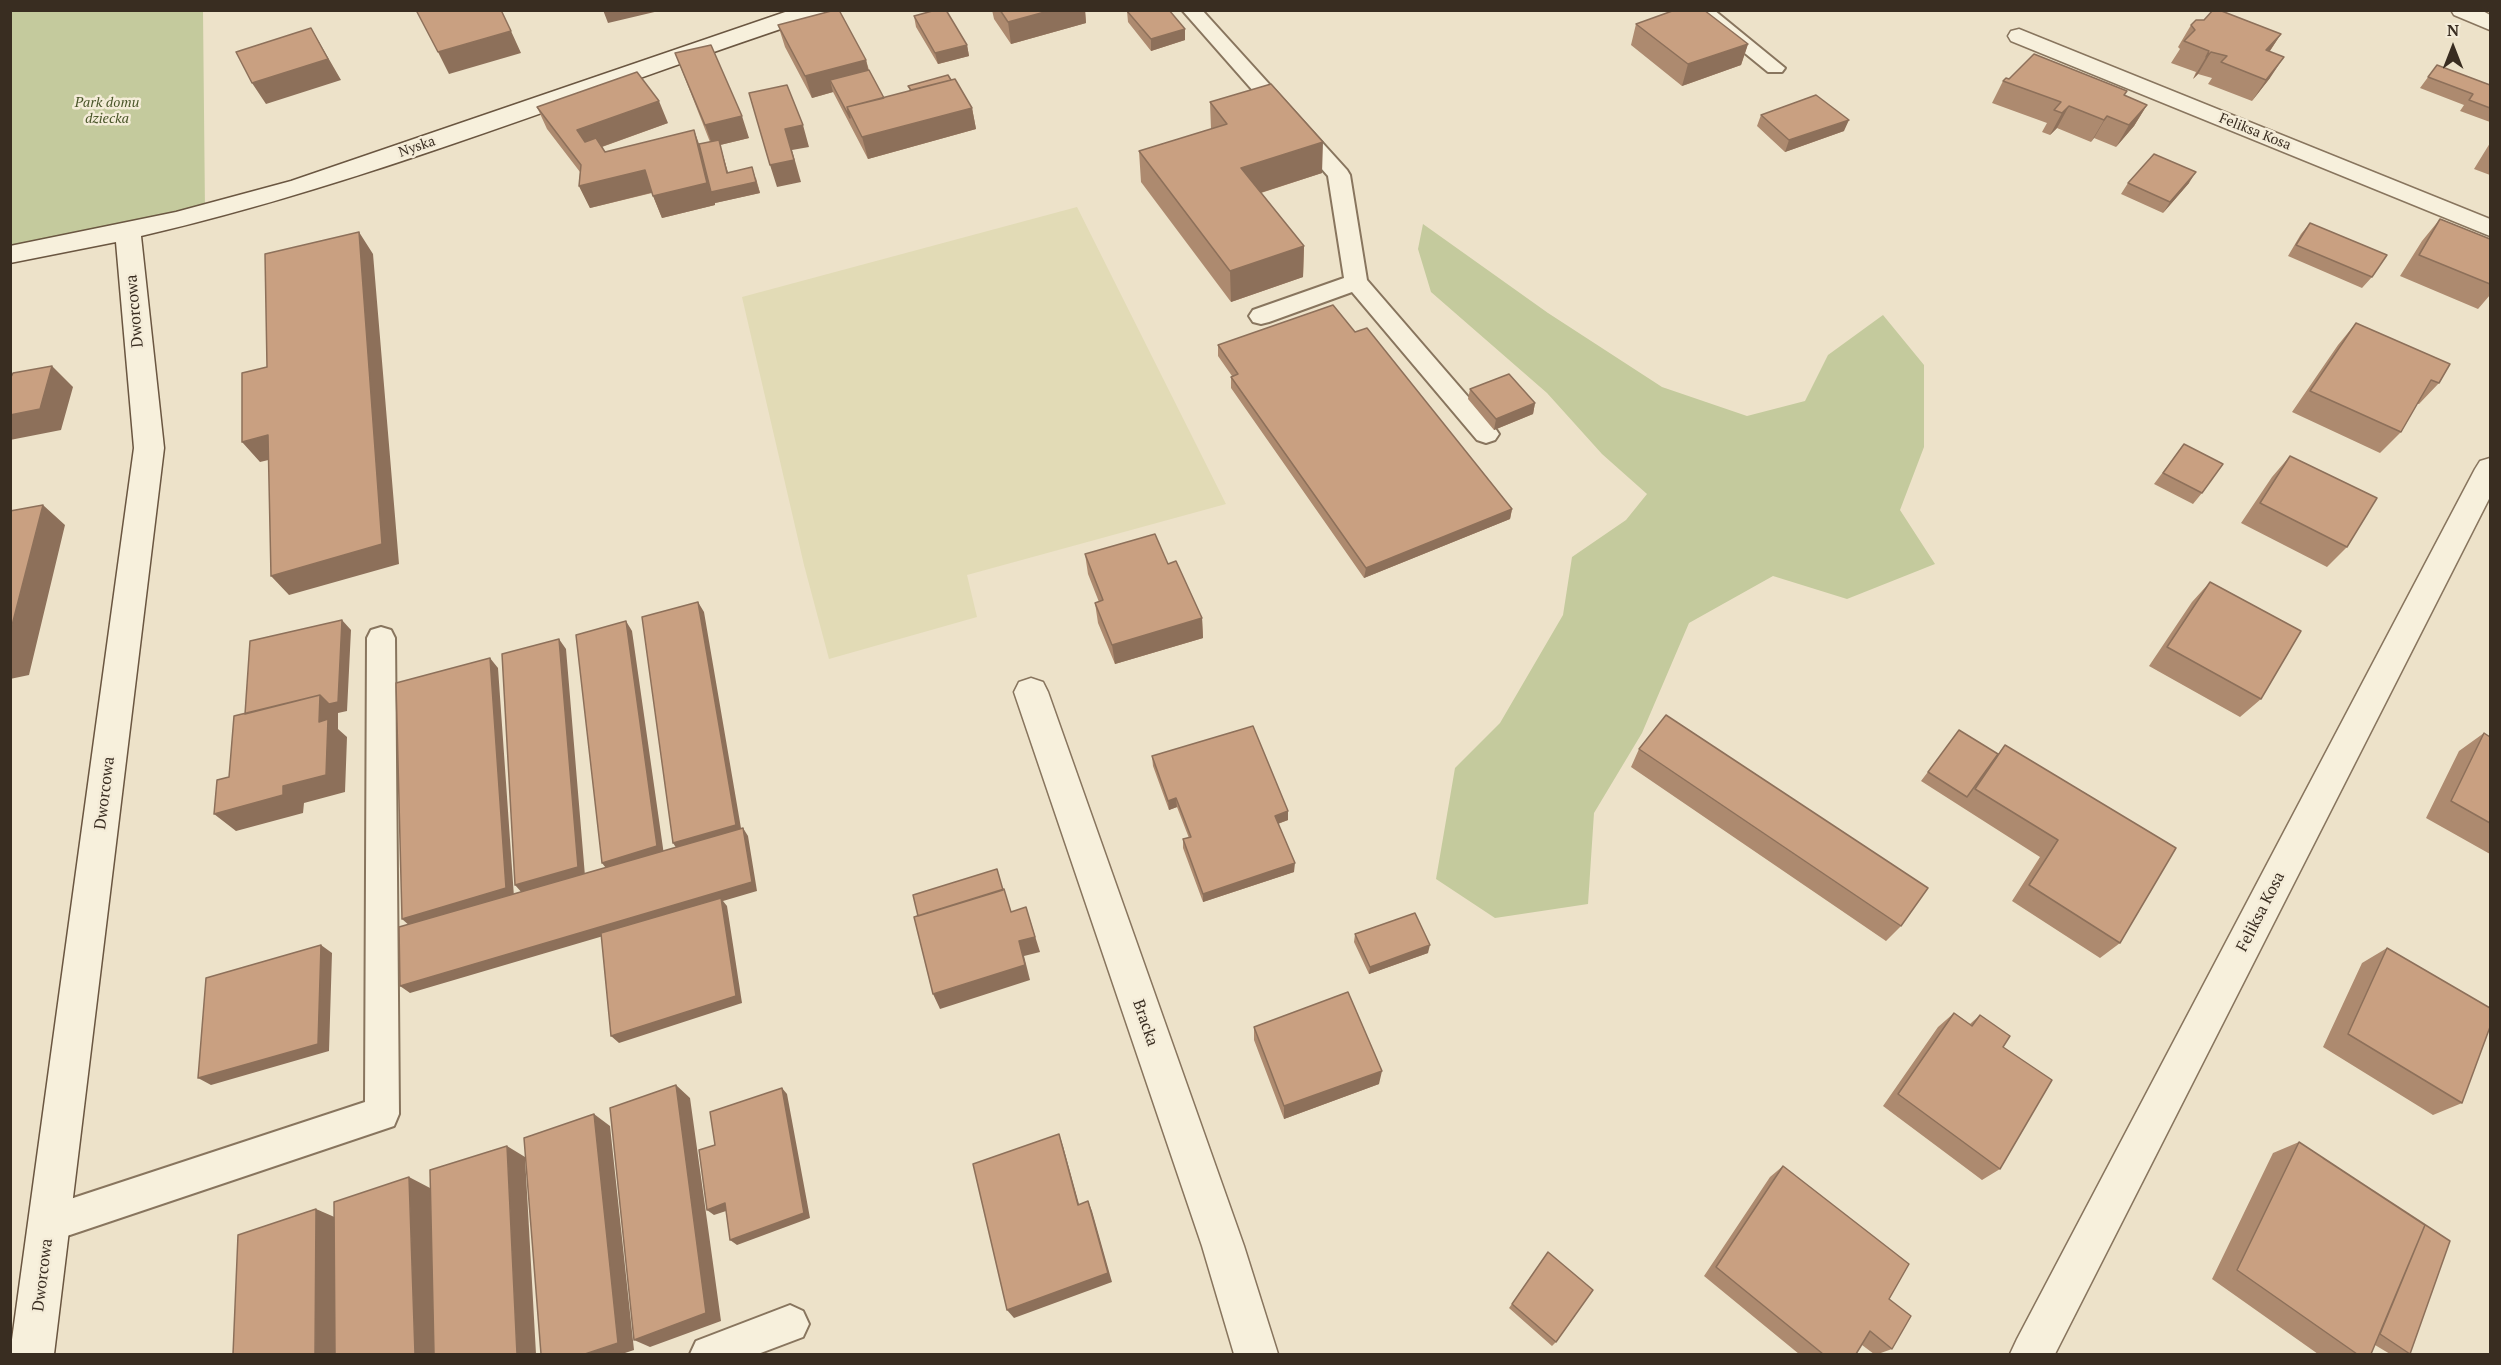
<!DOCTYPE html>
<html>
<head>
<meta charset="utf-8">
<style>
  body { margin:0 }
  #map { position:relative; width:2501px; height:1365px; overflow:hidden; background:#ede2c9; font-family:"PT Serif",serif }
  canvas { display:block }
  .frame { position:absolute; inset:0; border:12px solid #392d21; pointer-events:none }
  .north { position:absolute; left:2423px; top:18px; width:60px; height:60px; -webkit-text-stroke:4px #f4ecd8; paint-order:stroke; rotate:0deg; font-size:16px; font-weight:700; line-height:24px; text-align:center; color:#392d21 }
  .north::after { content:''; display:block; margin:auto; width:21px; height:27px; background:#392d21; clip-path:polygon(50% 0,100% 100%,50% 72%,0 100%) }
</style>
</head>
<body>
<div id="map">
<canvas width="2501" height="1365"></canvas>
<div class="frame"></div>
<div class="north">N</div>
</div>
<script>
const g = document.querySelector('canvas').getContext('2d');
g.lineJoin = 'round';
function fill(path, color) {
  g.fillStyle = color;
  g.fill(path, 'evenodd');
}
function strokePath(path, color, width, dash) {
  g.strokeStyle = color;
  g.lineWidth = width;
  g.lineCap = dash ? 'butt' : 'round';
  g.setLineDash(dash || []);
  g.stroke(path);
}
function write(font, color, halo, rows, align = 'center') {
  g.font = font + ' "PT Serif",serif';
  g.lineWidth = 5;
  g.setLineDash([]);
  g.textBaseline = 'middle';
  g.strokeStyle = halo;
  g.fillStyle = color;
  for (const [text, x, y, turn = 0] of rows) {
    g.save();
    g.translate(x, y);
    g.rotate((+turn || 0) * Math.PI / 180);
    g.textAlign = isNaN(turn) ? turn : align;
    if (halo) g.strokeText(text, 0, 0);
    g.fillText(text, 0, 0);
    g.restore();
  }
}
const farmland = new Path2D(`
  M1077 207 1226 504 967 575 977 617 829 659 804 565 742 297Z`);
const green = new Path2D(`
  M11 11H203L205 212 11 255Z
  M1423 224 1548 313 1662 387 1747 416 1805 401 1828 355 1883 315 1924 365V447L1900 510 1935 564 1847 599 1773 576 1689 623 1642 733 1594 813 1588 904 1495 918 1436 879 1455 768 1500 723 1563 615 1572 557 1626 520 1647 494 1602 454 1547 393 1431 292 1418 249Z`);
const lane = new Path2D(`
  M1182 10H1202L1347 170 1350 175 1367 280 1495 428 1499 434 1495 440 1486 443 1477 440 1352 292 1269 322 1261 324 1253 322 1249 316 1253 310 1344 278 1328 176Z
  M1692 10H1714L1785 68 1782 72H1768Z
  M381 627 391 630 395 638 399 1114 394 1126 49 1242 36 1237 31 1224 36 1211 49 1206 365 1102 367 638 371 630Z
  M790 1305 803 1311 809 1324 803 1337 758 1354H690L696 1341Z`);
const street = new Path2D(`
  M2451 10H2481L2490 15V30L2454 15Z
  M2019 29 2490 219V236L2011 41 2008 36 2011 31Z
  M2490 458V497L2055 1354H2010L2017 1339 2475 469 2480 461Z
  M1031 678 1043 682 1048 692 1244 1246 1278 1354H1234L1202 1246 1014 692 1019 682Z`);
const secondary = new Path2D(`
  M791 10H826L823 15C596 89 375 182 141 236L164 448 54 1354H10L134 448 116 242 10 263V246L176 212 291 181Z`);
const wall = new Path2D(`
  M992 10H1085L1086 23 1011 44 994 19Z
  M1127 11 1185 29V40L1151 51 1128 22Z
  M914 16 967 45 969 56 938 64 916 27Z
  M1636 24 1748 44 1741 65 1682 86 1631 45Z
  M778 25 866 60 869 70 884 98 910 91 908 86 951 80 972 108 976 129 868 159 833 92 812 98 785 47Z
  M2191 25 2281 34 2270 51V78L2252 101 2208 84 2212 78 2198 74 2193 79 2196 72 2171 63 2180 49 2178 47Z
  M675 53 749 138 720 145 728 172 756 178 760 193 715 203V202V205L662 218 652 193 590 208 579 186 580 172 547 129 537 107 668 123 602 147 605 152 699 144 710 142Z
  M2437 65 2490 85V122L2460 111 2464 105 2420 88Z
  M2009 79 2127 91 2124 95 2147 105 2134 126 2116 147 2094 138 2091 142 2057 128 2050 135 2042 132 2047 123 1992 103 2003 81Z
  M1210 102 1322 173 1261 193 1304 246 1303 277 1231 302 1141 182 1139 151 1211 129Z
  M1761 115 1844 131 1785 152 1757 126Z
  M2490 143V175L2474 169Z
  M2128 183H2189L2163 213 2121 194Z
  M2440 219 2490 239V295L2478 309 2400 276 2422 241Z
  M2310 223 2372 277 2362 288 2288 256 2301 234Z
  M2356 323 2439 383 2419 404H2417L2401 432 2380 453 2292 412 2338 345Z
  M1355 332 1512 509 1510 519 1364 578 1231 388V377L1232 376 1218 356V345Z
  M1470 389 1535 403 1533 414 1494 430 1468 399Z
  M2184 444 2202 493 2193 504 2154 484Z
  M2290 456 2347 547 2327 567 2241 523 2272 477Z
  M1085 554 1168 564 1202 618 1203 638 1115 664 1098 623 1095 603 1099 602 1088 574Z
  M2210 582 2261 699 2240 717 2149 666 2192 602Z
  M2484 733 2490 737V854L2426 818 2459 751Z
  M1952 740 1998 754 2005 745 2120 943 2100 958 2012 901 2040 857 1921 781Z
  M1639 749 1901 926 1886 941 1631 767Z
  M1152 756 1288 820 1278 824 1294 872 1203 902 1183 848V839L1189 838 1177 807 1169 810 1153 766Z
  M1355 934 1428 953 1369 974 1354 942Z
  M2387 948 2462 1103 2433 1115 2323 1047 2362 963Z
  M1954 1013 1970 1024 1980 1015 2003 1047 2000 1169 1982 1180 1883 1106 1938 1027Z
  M1254 1027 1379 1084 1284 1119 1254 1040Z
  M2299 1142 2410 1354H2390L2375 1345 2371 1354H2318L2212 1279 2273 1153Z
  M1783 1166 1889 1299 1892 1349 1878 1354H1874L1862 1345 1856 1354H1799L1704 1276 1770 1177Z
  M1548 1252 1556 1342 1552 1346 1509 1308Z`);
const shadedWall = new Path2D(`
  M603 10H663L608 23Z
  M1052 10H1085L1086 23 1011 44 1008 22Z
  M311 28 341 80 266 104 252 83Z
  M1185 29V40L1151 51V39Z
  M511 31 521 53 449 74 438 52Z
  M2281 34 2267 55 2266 50Z
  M1748 44 1741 65 1682 86 1688 64Z
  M967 45 969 56 938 64 935 53Z
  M2211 52 2198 74 2193 79 2206 57Z
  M2284 57 2270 78 2252 101 2266 80Z
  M866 60 871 82 830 80 833 92 812 98 805 76Z
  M659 101 668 123 587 152 577 130Z
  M2147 105 2134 126 2116 147 2129 125Z
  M2069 106 2057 128 2050 135 2062 113Z
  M972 108 976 129 868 159 862 137Z
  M742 116 749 138 720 145 731 184 713 147 705 125Z
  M2107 116 2094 138 2091 142 2104 120Z
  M1849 120 1844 131 1785 152 1789 140Z
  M803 125 809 147 792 150 801 182 777 187 770 165 785 129Z
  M694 130 702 152 712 191 752 167 760 193 715 203V202V205L662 218 653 196Z
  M1323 142 1322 173 1241 199V168Z
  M645 170 654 192 590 208 579 186Z
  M2196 172 2189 183 2163 213 2170 202Z
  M359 232 373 254 399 564 289 595 271 576Z
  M1304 246 1303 277 1231 302 1230 271Z
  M52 366 73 387 61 430 10 440V415Z
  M1535 403 1533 414 1494 430 1496 419Z
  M268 435 285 456 260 462 242 442Z
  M43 505 65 525 29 675 10 679V633Z
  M1512 509 1510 519 1364 578 1366 568Z
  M698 602 704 612 742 834 679 852 673 843Z
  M1202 618 1203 638 1115 664 1112 645Z
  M342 620 351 630 347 711 338 713V729L347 737 345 792 304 803 303 813 236 831 214 814 283 786 319 722 320 695Z
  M626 621 632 631 664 855 609 872 602 863Z
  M559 639 566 649 585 876 523 894 515 885Z
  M490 658 498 668 514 897 411 927 402 919Z
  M1176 798 1177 807 1169 810 1168 801Z
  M1288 811V820L1274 825 1275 816Z
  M743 828 748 836 757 891 723 901 727 906 742 1003 619 1043 611 1036 722 901 410 993 400 986Z
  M1295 863 1294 872 1203 902V894Z
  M1026 907 1040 952 1024 956 1030 980 940 1009 933 994 1019 941Z
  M321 945 332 953 329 1051 211 1085 198 1078Z
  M1430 945 1428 953 1369 974 1370 967Z
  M1382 1071 1379 1084 1284 1119V1106Z
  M676 1085 690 1098 721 1321 650 1347 634 1340Z
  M782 1088 787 1094 810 1218 737 1245 730 1240Z
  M594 1114 610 1126 634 1350 622 1354H585Z
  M1059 1134 1063 1146 1082 1215 1078 1205Z
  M507 1146 525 1157 536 1354H517Z
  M409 1177 430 1188 437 1354H415Z
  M1088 1201 1092 1211 1112 1282 1014 1318 1007 1310Z
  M725 1203 732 1209 714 1215 707 1210Z
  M316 1209 339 1219 340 1354H315Z`);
const building = new Path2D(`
  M416 10H501L511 31 438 52Z
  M835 10H839L866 60 805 76 778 25Z
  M936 10H946L967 45 935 53 914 16Z
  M1000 10H1052L1008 22Z
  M1128 10H1169L1185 29 1151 39 1127 11Z
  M1675 10H1704L1748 44 1688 64 1636 24Z
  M2213 10H2219L2281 34 2266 50 2284 57 2266 80 2221 62 2227 56 2211 52 2206 57 2209 51 2184 41 2195 30 2191 25 2196 20H2204Z
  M311 28 328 59 252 83 236 52Z
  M711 45 742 116 705 125 675 53Z
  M2034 54 2127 91 2124 95 2147 105 2129 125 2107 116 2104 120 2069 106 2062 113 2054 110 2061 102 2003 81 2006 78 2009 79Z
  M2437 65 2490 85V108L2469 100 2473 94 2428 77Z
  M869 70 884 98 847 107 850 118 830 80Z
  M637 72 659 101 577 130 585 142 596 138 605 152 694 130 707 183 653 196 645 170 579 186 581 165 537 107Z
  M948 75 951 80 911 90 908 86Z
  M955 79 972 108 862 137 847 107Z
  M1271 84 1323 142 1241 168 1304 246 1230 271 1139 151 1227 124 1210 102Z
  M787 85 803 125 785 129 794 160 770 165 749 93Z
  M1816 95 1849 120 1789 140 1761 115Z
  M719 140 727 173 752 167 756 182 711 192 699 144Z
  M2154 154 2196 172 2170 202 2128 183Z
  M2440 219 2490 239V284L2419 255Z
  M2310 223 2387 255 2372 277 2296 245Z
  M359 232 382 544 271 576 268 435 242 442V373L267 367 265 254Z
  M1333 305 1355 332 1367 328 1512 509 1366 568 1231 377 1238 374 1218 345Z
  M2356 323 2450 364 2439 383 2431 380 2401 432 2310 391Z
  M52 366 40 409 10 415V379L13 373Z
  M1509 374 1535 403 1496 419 1470 389Z
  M2184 444 2223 464 2202 493 2163 473Z
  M2290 456 2377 498 2347 547 2260 503Z
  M43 505 10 633V511Z
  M1155 534 1168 564 1176 561 1202 618 1112 645 1095 603 1103 600 1085 554Z
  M2210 582 2301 631 2261 699 2167 647Z
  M698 602 736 825 673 843 642 617Z
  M342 620 338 702 329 704 320 695 245 714 250 641Z
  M626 621 657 846 602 863 576 635Z
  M559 639 578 867 515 885 502 654Z
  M490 658 506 888 402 919 396 683Z
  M320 695 319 722 328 719 326 775 283 786V795L214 814 217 780 229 777 234 716Z
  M1666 715 1928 888 1901 926 1639 749Z
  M1253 726 1288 811 1275 816 1295 863 1203 894 1183 839 1191 837 1176 798 1168 801 1152 756Z
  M1959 730 1998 754 1967 797 1928 772Z
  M2484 733 2490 737V823L2451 801Z
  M2005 745 2176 848 2120 943 2029 885 2058 840 1975 789Z
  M743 828 752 882 400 986 399 927Z
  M997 869 1003 890 918 916 913 895Z
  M1004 889 1011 912 1026 907 1035 937 1019 941 1025 965 933 994 914 917Z
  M721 898 736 996 611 1036 601 933Z
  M1415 913 1430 945 1370 967 1355 934Z
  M321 945 318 1044 198 1078 206 978Z
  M2387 948 2490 1008V1027L2462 1103 2348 1034Z
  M1348 992 1382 1071 1284 1106 1254 1027Z
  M1954 1013 1972 1026 1980 1015 2010 1036 2003 1047 2052 1080 2000 1169 1898 1094Z
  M676 1085 706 1313 634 1340 610 1108Z
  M782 1088 804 1213 730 1240 725 1203 707 1210 699 1150 715 1145 710 1112Z
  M594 1114 618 1343 585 1354H541L524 1138Z
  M1059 1134 1078 1205 1088 1201 1108 1273 1007 1310 973 1164Z
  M2299 1142 2425 1225 2371 1354H2357L2237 1270Z
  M507 1146 517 1354H434L430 1170Z
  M2323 1158 2450 1241 2410 1354 2380 1334 2425 1225Z
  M1783 1166 1909 1264 1889 1299 1911 1316 1892 1349 1870 1331 1856 1354H1823L1716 1267Z
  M409 1177 415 1354H335L334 1202Z
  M316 1209 315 1354H233L238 1235Z
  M1548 1252 1593 1290 1556 1342 1512 1304Z`);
const farParknames = [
  ["Park domu",107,103],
  ["dziecka",107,119]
];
const farStreetnames = [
  ["Feliksa Kosa",2255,132,22],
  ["Nyska",417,147,-19]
];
const streetNames = [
  ["Dworcowa",135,311,-95],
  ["Dworcowa",105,793,-83],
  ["Feliksa Kosa",2261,912,-63],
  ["Bracka",1145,1023,71],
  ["Dworcowa",43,1275,-83]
];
fill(farmland, '#e2dbb6');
fill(green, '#c4ca9d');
strokePath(lane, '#88755e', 4);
strokePath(street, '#88755e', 3);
strokePath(secondary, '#6a5641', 3);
fill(lane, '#f7f0dc');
fill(street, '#f7f0dc');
fill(secondary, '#f7f0dc');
fill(wall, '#ad8a6f');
fill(shadedWall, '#8d705a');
fill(building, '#c9a081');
strokePath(building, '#8d705a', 1.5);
write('italic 14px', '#495529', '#f4ecd8', farParknames);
write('14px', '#392d21', '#f4ecd8', farStreetnames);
write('16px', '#392d21', '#f4ecd8', streetNames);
</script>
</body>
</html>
